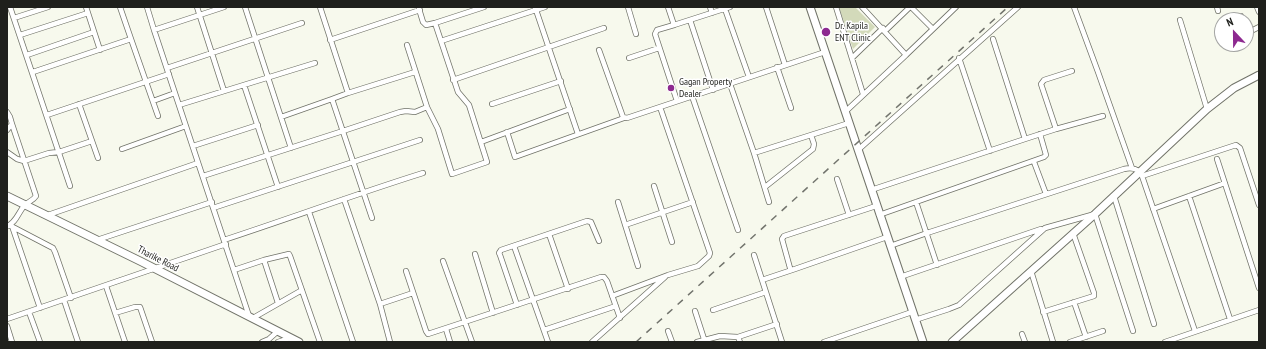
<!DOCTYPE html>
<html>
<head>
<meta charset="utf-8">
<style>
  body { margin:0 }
  #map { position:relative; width:1266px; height:349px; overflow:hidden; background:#f7f9ed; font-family:"PT Sans Narrow",sans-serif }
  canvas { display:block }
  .frame { position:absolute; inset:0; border:8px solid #1f201c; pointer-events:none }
  .north { position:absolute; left:1214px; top:12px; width:40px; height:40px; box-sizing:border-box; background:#fff; border:1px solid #a5a6a4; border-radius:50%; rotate:338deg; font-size:11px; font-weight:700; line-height:16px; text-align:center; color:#1f201c }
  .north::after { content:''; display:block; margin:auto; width:14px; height:18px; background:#8d2990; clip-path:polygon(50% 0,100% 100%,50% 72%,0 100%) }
</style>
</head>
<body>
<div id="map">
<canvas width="1266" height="349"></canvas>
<div class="frame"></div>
<div class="north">N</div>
</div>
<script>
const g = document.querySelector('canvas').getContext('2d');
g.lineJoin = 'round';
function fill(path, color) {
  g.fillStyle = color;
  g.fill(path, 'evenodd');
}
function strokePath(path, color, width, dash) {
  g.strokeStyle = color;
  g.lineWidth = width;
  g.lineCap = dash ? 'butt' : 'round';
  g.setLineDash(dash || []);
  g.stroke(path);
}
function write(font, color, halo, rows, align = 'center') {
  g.font = font + ' "PT Sans Narrow",sans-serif';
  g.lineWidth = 3;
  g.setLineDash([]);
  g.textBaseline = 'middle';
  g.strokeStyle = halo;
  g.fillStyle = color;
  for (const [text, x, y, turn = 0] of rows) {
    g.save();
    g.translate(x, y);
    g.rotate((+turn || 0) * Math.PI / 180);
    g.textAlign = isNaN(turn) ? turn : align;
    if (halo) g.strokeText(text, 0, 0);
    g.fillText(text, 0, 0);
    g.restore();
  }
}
const green = new Path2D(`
  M839 7H855L875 27 853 49Z`);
const street = new Path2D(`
  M10 7 70 186
  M86 7 100 50
  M147 7 154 30
  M197 7 224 91
  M224 7 154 30 249 316
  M245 7 291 148
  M320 7 348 93 332 99 372 218
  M535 7 578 134
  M628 7 636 34
  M668 7 674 25 730 7
  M710 7 712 13
  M766 7 785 65
  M836 7 863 94
  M862 7 906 55 956 7
  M911 7 933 29
  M1074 7 1098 72 1132 168
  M1217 7 1218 11
  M1257 7 1259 12
  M419 9 423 22 426 25 435 23 484 7
  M725 9 749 77
  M1241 16 1242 20
  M14 18 48 7
  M690 20 713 90
  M1180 20 1207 109
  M435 23 441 41 545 7
  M674 25 657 30 655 34 677 101
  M885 31 910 7
  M1246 31H1251L1259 27
  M20 35 88 13
  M131 39 158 116
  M330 40 420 10
  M407 45 427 107 438 129 452 174 487 162 469 105 458 92 441 41
  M599 50 623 117 627 118 660 107 710 253 709 256 698 266 668 275 612 296
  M27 55 94 32
  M629 58 659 48
  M852 58 883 28
  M959 58 990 151
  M777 67 791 108
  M167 68 302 23
  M33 72 131 39 120 7
  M453 80 604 28
  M730 84 754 153 769 202
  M244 85 278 187
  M348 93 415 72
  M692 96 738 230
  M153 101 175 93
  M79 104 98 158
  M492 104 561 81
  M179 105 315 63
  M660 107 825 52
  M7 112 10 117 12 124 7 130
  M845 112 906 55
  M47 115 169 74
  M281 117 332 99
  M1056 129 1041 84 1044 80 1072 71
  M507 132 515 157 624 118
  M1025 139 1056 129 1103 116
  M481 142 570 109
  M193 146 258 125
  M122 149 186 126
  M858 150 1018 7
  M7 152 17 159 24 161 49 153 59 152 92 141
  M754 153 849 123
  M1217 159 1259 288
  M1034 162 1046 194
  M203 176 343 131 400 112 406 111 415 112 427 107
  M1142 176 1236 145 1240 148 1259 205
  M837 179 849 215
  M654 186 672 242
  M765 187 813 149 814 144 811 135
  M871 190 1025 139 993 39
  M1114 196 1154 324
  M1189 196 1230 319
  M344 199 380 304 390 342
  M618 202 638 266
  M916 202 937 265
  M876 206 784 236 782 239 790 268 792 270 795 269 887 237
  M213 208 420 140
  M1153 209 1225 183
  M309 212 353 342
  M48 215 198 163
  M879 215 1044 157 1046 155 1040 134
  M9 225 53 248 55 252 71 298
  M625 225 693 202
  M7 226C16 223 18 213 24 206 27 202 33 201 36 196L12 124
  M12 226 40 308
  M549 234 568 289
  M97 240 212 202
  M224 240C291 218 356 194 423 173
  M514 246 548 342
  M890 246 927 233 1124 169C1132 167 1139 169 1142 176L1195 331
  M475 254 493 313
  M754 255 782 342
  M264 260 278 303
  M443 261 472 342
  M234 270 264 260 289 254 290 256 320 342
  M406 271 426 331 428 334 601 277H604L607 281 620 318
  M1031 271 1053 342
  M900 277 1041 229
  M762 280 792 270
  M106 286 125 342
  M64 300 78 342
  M1074 302 1086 337
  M380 304 413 293
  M517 305 500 255 499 253 501 250 587 221 591 222 599 241
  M713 310 766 292
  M695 311 705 342
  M29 312 40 342
  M1043 312 1094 296V293L1073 233
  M115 313 135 307H140L152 342
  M253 318 302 290
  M7 319 226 244
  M915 320 949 309 959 305 1045 228 1095 214 1133 331
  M7 326 12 342
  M446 329 450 342
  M544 330 616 306
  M668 331 672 342
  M1022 334 1025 342
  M262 342 269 339 278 331
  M278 342 290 338
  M592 342 665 277
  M697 342 720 336 738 337
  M740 342 738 337 777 324
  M824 342 912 312
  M1070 342 1103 331
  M1165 342 1259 310`);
const secondary = new Path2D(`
  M810 7 923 342
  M7 196 142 262 299 342
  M952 342 1095 214 1207 109 1234 88 1259 75`);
const rail = new Path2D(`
  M636 342 1008 7`);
const markers = [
  [826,32,5,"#8d2990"],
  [671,88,4,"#8d2990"]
];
const poiNames = [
  ["Dr. Kapila",835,26],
  ["ENT Clinic",835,38],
  ["Gagan Property",679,82],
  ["Dealer",679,94]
];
const streetNames = [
  ["Tharike Road",158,259,27]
];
fill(green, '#d3daba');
strokePath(street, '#717369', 6);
strokePath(secondary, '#717369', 9);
strokePath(street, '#fff', 4.5);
strokePath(secondary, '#fff', 7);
strokePath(rail, '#72746d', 1.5, [7, 7]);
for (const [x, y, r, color] of markers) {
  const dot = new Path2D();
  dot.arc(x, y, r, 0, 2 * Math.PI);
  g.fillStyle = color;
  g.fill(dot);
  strokePath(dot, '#fff', 1.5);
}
write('10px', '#1f201c', '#fff', poiNames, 'left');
write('10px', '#1f201c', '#fff', streetNames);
</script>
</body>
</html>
